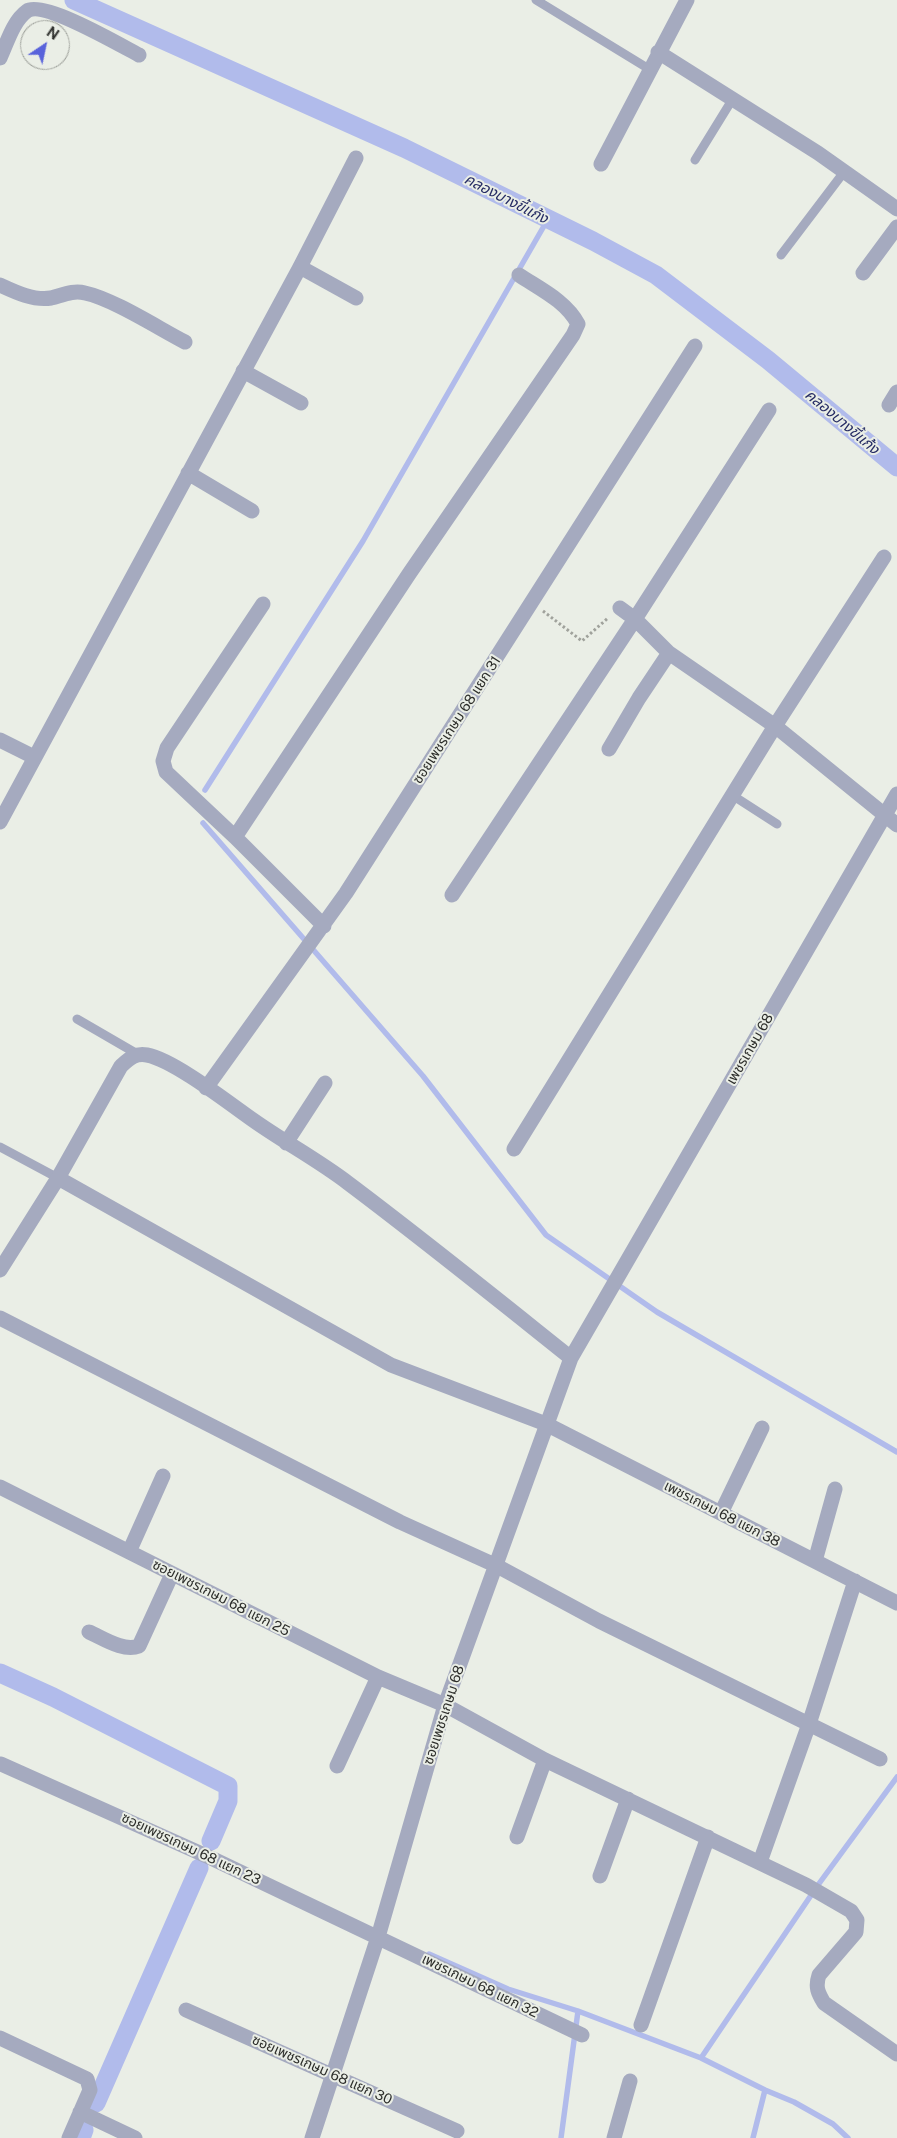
<!DOCTYPE html>
<html>
<head>
<meta charset="utf-8">
<style>
  body { margin:0 }
  #map { position:relative; width:897px; height:2138px; overflow:hidden; background:#eaeee6; font-family:"Public Sans",sans-serif }
  canvas { display:block }
  .north { position:absolute; left:20px; top:20px; width:50px; height:50px; box-sizing:border-box; background:#eaeee6; border:1px solid #9ea19b; border-radius:50%; rotate:34deg; font-size:14px; font-weight:700; line-height:20px; text-align:center; color:#2d2e2b }
  .north::after { content:''; display:block; margin:auto; width:18px; height:22px; background:#5963db; clip-path:polygon(50% 0,100% 100%,50% 72%,0 100%) }
</style>
</head>
<body>
<div id="map">
<canvas width="897" height="2138"></canvas>
<div class="north">N</div>
</div>
<script>
const g = document.querySelector('canvas').getContext('2d');
g.lineJoin = 'round';
function strokePath(path, color, width, dash) {
  g.strokeStyle = color;
  g.lineWidth = width;
  g.lineCap = dash ? 'butt' : 'round';
  g.setLineDash(dash || []);
  g.stroke(path);
}
function write(font, color, halo, rows, align = 'center') {
  g.font = font + ' "Public Sans","Noto Sans Thai",sans-serif';
  g.lineWidth = 4;
  g.setLineDash([]);
  g.textBaseline = 'middle';
  g.strokeStyle = halo;
  g.fillStyle = color;
  for (const [text, x, y, turn = 0] of rows) {
    g.save();
    g.translate(x, y);
    g.rotate((+turn || 0) * Math.PI / 180);
    g.textAlign = isNaN(turn) ? turn : align;
    if (halo) g.strokeText(text, 0, 0);
    g.fillText(text, 0, 0);
    g.restore();
  }
}
const stream = new Path2D(`
  M205 790 363 541 548 219
  M203 823 423 1076 546 1235 657 1312 897 1452
  M429 1954 508 1989 578 2011 701 2058 765 2090 794 2102 833 2124 848 2138
  M701 2058 818 1885 897 1777
  M561 2138 578 2011
  M753 2138 765 2090`);
const canal = new Path2D(`
  M74 0 404 148 593 241 656 275 768 360 897 467
  M0 1673 53 1697 228 1786V1801L211 1841
  M96 2103 199 1868
  M81 2138 84 2130`);
const path = new Path2D(`
  M543 611 582 641 608 618`);
const service = new Path2D(`
  M536 0 649 69
  M695 160 732 100
  M781 255 844 172
  M732 795 777 824
  M77 1019 139 1055
  M0 1147 58 1178`);
const minor = new Path2D(`
  M658 52 818 153 897 209
  M0 58C7 43 13 21 27 11 43 0 120 45 139 55
  M601 164 687 0
  M300 267 356 298
  M863 273 897 227
  M0 285C15 292 34 301 51 298 63 295 73 290 85 293 113 299 158 328 185 342
  M243 371 301 403
  M889 405 897 392
  M188 473 252 511
  M263 604 167 748 163 761 166 772 235 837 324 926
  M620 608 635 619 669 653 775 726 897 825
  M0 740 34 757
  M609 749 639 698 669 653
  M0 822 300 267 356 158
  M235 837 409 574 573 335 578 324C566 301 540 289 519 275
  M452 895 635 619 769 410
  M206 1088 346 893 695 346
  M286 1143 325 1083
  M514 1149 775 726 884 557
  M58 1178 121 1066C130 1058 135 1053 147 1055 174 1060 230 1104 253 1120 284 1142 318 1160 348 1183 424 1240 497 1299 571 1358
  M0 1270 58 1178 391 1365 546 1424 897 1603
  M0 1318 400 1522 497 1566 599 1621 880 1759
  M0 1487 378 1677 445 1705 545 1760 806 1885 851 1911 857 1920 856 1932 819 1975C815 1987 818 1993 824 2003L897 2054
  M721 1513 762 1428
  M129 1552 163 1476
  M815 1561 835 1489
  M89 1632C103 1638 123 1652 139 1646L172 1574
  M1 1764 211 1858 582 2035
  M337 1766 378 1677
  M517 1837 545 1760
  M760 1862 809 1724 855 1581
  M600 1876 628 1799
  M186 2010 457 2131
  M641 2025 708 1837
  M0 2038 87 2079 90 2090 69 2138
  M80 2112 135 2138
  M312 2138 378 1937 445 1705 571 1358 897 794
  M614 2138 630 2081`);
const streetNames = [
  ["ซอยเพชรเกษม 68 แยก 31",457,720,-57],
  ["เพชรเกษม 68",750,1049,-60],
  ["เพชรเกษม 68 แยก 38",722,1514,27],
  ["ซอยเพชรเกษม 68 แยก 25",221,1598,27],
  ["ซอยเพชรเกษม 68",444,1715,-72],
  ["ซอยเพชรเกษม 68 แยก 23",191,1849,25],
  ["เพชรเกษม 68 แยก 32",480,1986,26],
  ["ซอยเพชรเกษม 68 แยก 30",322,2070,24]
];
const waterNames = [
  ["คลองบางขี้แก้ง",506,199,27],
  ["คลองบางขี้แก้ง",842,422,40]
];
strokePath(stream, '#b1bbeb', 5.5);
strokePath(canal, '#b1bbeb', 19);
strokePath(path, '#a0a29c', 3, [2.5, 2.5]);
strokePath(service, '#a5aabf', 9);
strokePath(minor, '#a5aabf', 15);
write('14px', '#2d2e2b', '#eaeee6', streetNames);
write('italic 15px', '#262c64', '#eaeee6', waterNames);
</script>
</body>
</html>
